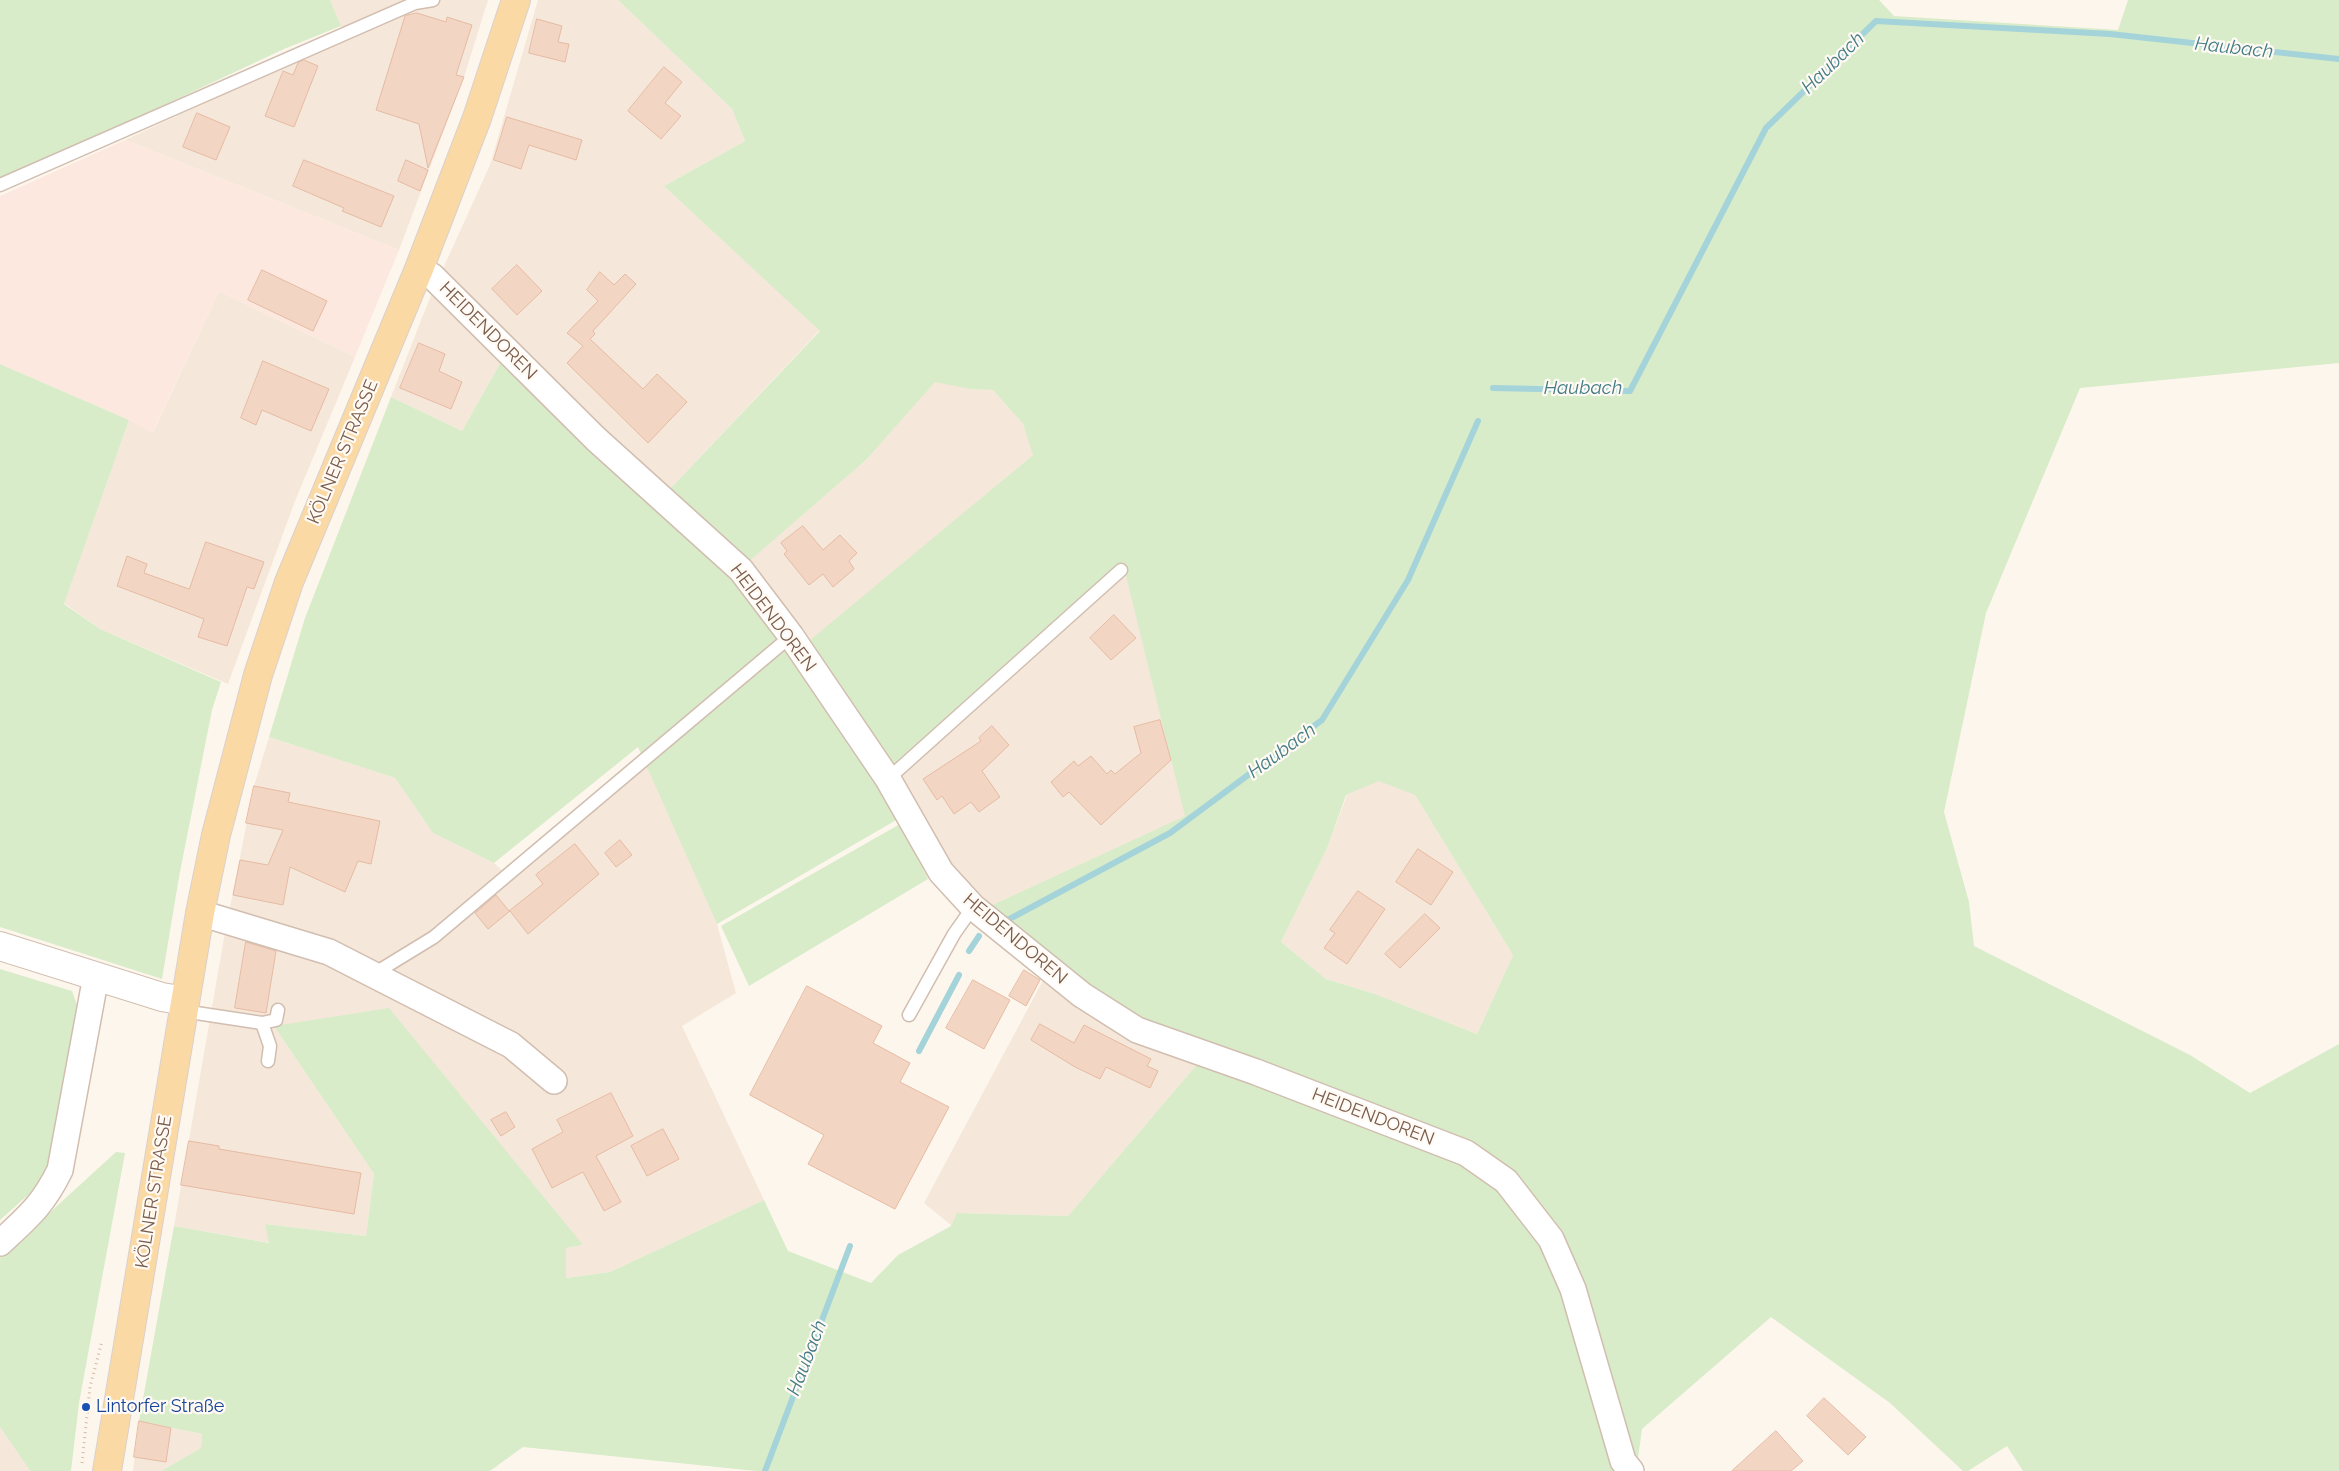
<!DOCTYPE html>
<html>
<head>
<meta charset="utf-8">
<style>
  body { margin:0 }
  canvas { display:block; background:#fdf6ec }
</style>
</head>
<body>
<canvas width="2339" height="1471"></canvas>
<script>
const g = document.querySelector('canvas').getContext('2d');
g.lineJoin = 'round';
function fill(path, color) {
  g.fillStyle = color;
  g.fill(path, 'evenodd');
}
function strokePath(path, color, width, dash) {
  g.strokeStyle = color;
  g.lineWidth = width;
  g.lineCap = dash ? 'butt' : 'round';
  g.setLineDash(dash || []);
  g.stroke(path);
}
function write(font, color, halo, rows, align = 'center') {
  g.font = font + ' Raleway,sans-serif';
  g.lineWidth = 4.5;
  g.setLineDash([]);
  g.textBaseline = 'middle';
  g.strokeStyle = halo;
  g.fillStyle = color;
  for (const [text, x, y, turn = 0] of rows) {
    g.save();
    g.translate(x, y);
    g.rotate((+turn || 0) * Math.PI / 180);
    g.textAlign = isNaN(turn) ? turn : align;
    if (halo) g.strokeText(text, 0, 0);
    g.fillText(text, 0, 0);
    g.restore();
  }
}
const residential = new Path2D(`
  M330 0H488L464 77 399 250 125 140 299 59 346 39Z
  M538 0H618L732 109 745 141 664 186 820 330 667 492 441 273 490 165Z
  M433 290 503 358 462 431 391 397Z
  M219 291 355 357 295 501 228 684 100 629 64 603 129 420 153 432Z
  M935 381 969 389 993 390 1023 424 1034 454 810 642 746 563 866 460Z
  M1125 571 1186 816 990 906 898 819 889 779Z
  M269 737 395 778 433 833 494 863 509 877 648 764 717 924 736 993 682 1026 764 1200 610 1272 566 1278V1248L583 1245 274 1026 374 1174 366 1236 265 1224 270 1243 174 1226 224 938 254 786Z
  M1379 780 1415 795 1513 955 1477 1034 1375 994 1326 979 1281 942 1328 846 1347 795Z
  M1055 958 1198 1063 1068 1216 958 1213 952 1226 924 1203Z
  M139 1421 202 1434 201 1448 161 1471H133Z
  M0 1427 30 1471H0Z`);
const commercial = new Path2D(`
  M125 140 399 250 355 357 219 291 152 433 129 420 0 364V196Z`);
const green = new Path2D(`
  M0 0H330L341 26 284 49 0 182Z
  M618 0H1879L1894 16 2118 30 2128 0H2339V363L2080 388 1986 613 1944 812 1969 902 1974 946 2190 1055 2250 1093 2339 1044V1471H2023L2007 1446 1968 1471H1963L1890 1403 1771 1317 1642 1429 1638 1458 1645 1471H756L523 1447 490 1471H161L201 1448 202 1434 139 1421 174 1226 269 1243 265 1224 366 1236 374 1174 274 1026 389 1008 583 1245 566 1248V1278L610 1272 764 1200 788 1251 871 1283 898 1255 951 1226 957 1213 1068 1216 1198 1063 1132 1019 990 906 1185 816 1125 572 890 779 898 819 717 924 638 747 494 863 433 833 395 778 269 737 305 618 391 397 462 431 503 358 667 492 820 331 664 186 745 141 732 109ZM935 382 969 389 993 390 1023 424 1033 455 809 641 747 563 866 460ZM1379 781 1415 795 1513 955 1477 1034 1375 994 1326 979 1281 942 1328 846 1346 795Z
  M0 364 129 420 64 604 100 629 221 682 212 710 179 877 162 979 0 927Z
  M900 824 928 879 749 986 721 926Z
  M0 969 72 991 77 1005 49 1162 37 1187 0 1220Z
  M116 1152 125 1153 79 1403 71 1471H30L0 1427V1258Z`);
const stream = new Path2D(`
  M1493 388 1630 391 1766 128 1876 21 2110 34 2339 59
  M1002 923 1170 833 1322 720 1408 580 1478 421
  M969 951 979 936
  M919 1051 959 975
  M765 1471 850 1246`);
const building = new Path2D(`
  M417 13 446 22 447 17 472 25 456 75 464 77 428 168 419 124 376 110 405 16Z
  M537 19 562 26 558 42 569 44 565 62 529 53Z
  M304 60 318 66 294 127 265 116 283 71 293 75 298 63Z
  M664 67 682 82 665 103 681 116 661 139 628 111Z
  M197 113 230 127 216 160 183 147Z
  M507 117 582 140 576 160 529 145 521 169 494 160Z
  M304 160 394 196 381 227 342 211 344 208 293 186Z
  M406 160 428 170 420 191 398 181Z
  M517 265 542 291 517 315 492 289Z
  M262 270 327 301 313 331 248 300Z
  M600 272 614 285 625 274 636 284 593 331 595 334 590 339 643 389 657 374 687 402 648 443 567 363 583 346 567 333 598 301 587 290Z
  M419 343 445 354 439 371 462 382 451 409 400 388Z
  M263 361 329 389 311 431 262 410 256 425 241 418Z
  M803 526 823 550 840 535 857 553 849 561 854 569 833 587 823 574 809 585 784 554 787 551 781 543Z
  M206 542 264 562 254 589 247 587 227 646 198 637 204 619 117 586 127 556 147 564 144 573 189 589Z
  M1114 615 1136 638 1111 660 1090 638Z
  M1160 720 1171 760 1101 825 1069 792 1063 797 1051 782 1074 761 1078 766 1091 756 1107 774 1111 770 1115 774 1141 753 1134 727Z
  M992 726 1009 745 982 771 1000 797 979 812 971 802 954 814 942 796 937 800 923 779 981 741 979 738Z
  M254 786 290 793 288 802 380 821 371 864 358 861 345 892 290 867 283 905 233 895 240 860 268 865 283 830 246 823Z
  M620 840 632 855 616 867 605 853Z
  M575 844 599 874 528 934 510 911 488 929 475 913 496 895 509 911 543 884 536 875Z
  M1418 849 1453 872 1431 905 1396 882Z
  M1358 891 1385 909 1347 964 1324 948 1335 933 1330 930Z
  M1425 914 1440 928 1400 968 1385 954Z
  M246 942 276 951 266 1013 235 1008Z
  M1024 970 1040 980 1026 1006 1009 996Z
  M973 980 1010 1000 984 1049 946 1028Z
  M807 986 882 1026 873 1043 910 1063 900 1082 949 1107 895 1209 808 1164 824 1135 750 1095Z
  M1040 1024 1074 1043 1084 1025 1151 1059 1147 1066 1158 1071 1150 1088 1106 1067 1100 1079 1075 1067 1031 1040Z
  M611 1093 633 1136 596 1156 621 1202 604 1211 583 1172 552 1188 532 1149 563 1132 557 1120Z
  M506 1112 515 1127 501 1136 491 1120Z
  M663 1129 679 1159 647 1176 631 1146Z
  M189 1141 219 1146V1149L361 1173 354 1214 181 1185Z
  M1824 1398 1866 1437 1848 1455 1807 1416Z
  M139 1421 171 1428 166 1462 134 1457Z
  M1776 1431 1803 1461 1791 1471H1732Z`);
const path = new Path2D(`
  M82 1463 90 1387 102 1341`);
const service = new Path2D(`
  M0 185 415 3 433 0
  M888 779 1121 570
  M372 975 434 937 791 636
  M183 1011 262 1023
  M909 1015 954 934 973 907
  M268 1061 270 1046 262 1023 276 1020 278 1010`);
const minor = new Path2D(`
  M419 269 432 276 596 439 741 570 791 636 888 779 941 872 973 907 1082 995 1137 1030 1256 1072 1466 1153 1506 1181 1551 1239 1573 1289 1623 1461 1631 1471
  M200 913 329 952 511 1045 554 1081
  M0 1243C28 1217 43 1205 60 1170L96 976`);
const tertiary = new Path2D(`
  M0 946 162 997 185 1001`);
const primary = new Path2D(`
  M107 1471 200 913 216 835 258 675 289 582 419 269 477 118 516 0`);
const markers = [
  [86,1407,5,"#1a4fb4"]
];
const streetNames = [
  ["HEIDENDOREN",488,331,45],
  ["KÖLNER STRASSE",343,452,-67],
  ["HEIDENDOREN",773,618,53],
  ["HEIDENDOREN",1015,939,40],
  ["HEIDENDOREN",1373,1117,21],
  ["KÖLNER STRASSE",154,1192,-81]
];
const transitNames = [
  ["Lintorfer Straße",96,1407]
];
const waterNames = [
  ["Haubach",2234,48,6],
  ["Haubach",1833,63,-44],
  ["Haubach",1583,388],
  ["Haubach",1282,751,-36],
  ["Haubach",807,1358,-69]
];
fill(residential, '#f5e8da');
fill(commercial, '#fde8e0');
fill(green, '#d8ecc9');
strokePath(stream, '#a5d3da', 6);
fill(building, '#f3d5c3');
strokePath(building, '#e6bba3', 1);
strokePath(service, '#d1beb0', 15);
strokePath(minor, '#d1beb0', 28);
strokePath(tertiary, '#d1beb0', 30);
strokePath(primary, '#dad1cd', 30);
strokePath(path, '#d9b8a5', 3, [1, 4]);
strokePath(service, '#fff', 12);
strokePath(minor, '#fff', 25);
strokePath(tertiary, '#fff', 28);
strokePath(primary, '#fbd9a5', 28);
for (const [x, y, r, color] of markers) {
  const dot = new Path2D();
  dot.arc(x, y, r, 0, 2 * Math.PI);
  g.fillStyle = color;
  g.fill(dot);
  strokePath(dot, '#fffaf3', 2);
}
write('18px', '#7a5c4d', '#fffaf3', streetNames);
write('18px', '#164399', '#fffaf3', transitNames, 'left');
write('italic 19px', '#437c86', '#fffaf3', waterNames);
</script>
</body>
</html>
